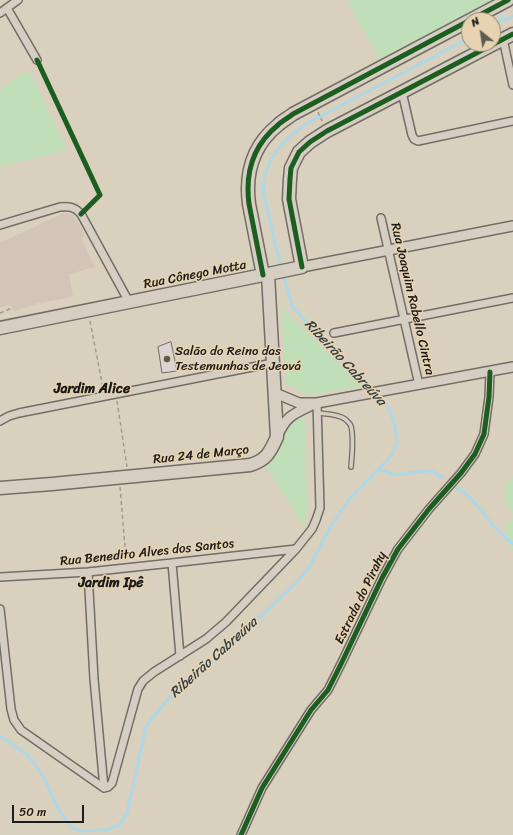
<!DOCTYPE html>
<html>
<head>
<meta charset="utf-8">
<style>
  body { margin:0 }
  #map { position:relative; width:513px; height:835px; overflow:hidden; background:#dad0be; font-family:Sriracha,sans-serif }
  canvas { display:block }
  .north { position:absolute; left:461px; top:12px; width:40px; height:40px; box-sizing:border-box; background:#e7d3b1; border:1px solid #968a75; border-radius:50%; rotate:330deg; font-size:11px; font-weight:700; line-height:16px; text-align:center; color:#1c1c1c }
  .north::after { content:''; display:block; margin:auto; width:14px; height:18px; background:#5e5b55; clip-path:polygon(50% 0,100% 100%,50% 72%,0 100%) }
  .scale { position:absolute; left:12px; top:805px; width:72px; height:18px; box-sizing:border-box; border:2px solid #1c1c1c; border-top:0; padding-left:5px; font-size:12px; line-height:14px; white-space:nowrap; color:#1c1c1c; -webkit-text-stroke:3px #e7d3b1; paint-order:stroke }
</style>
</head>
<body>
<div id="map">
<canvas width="513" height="835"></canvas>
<div class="north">N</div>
<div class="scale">50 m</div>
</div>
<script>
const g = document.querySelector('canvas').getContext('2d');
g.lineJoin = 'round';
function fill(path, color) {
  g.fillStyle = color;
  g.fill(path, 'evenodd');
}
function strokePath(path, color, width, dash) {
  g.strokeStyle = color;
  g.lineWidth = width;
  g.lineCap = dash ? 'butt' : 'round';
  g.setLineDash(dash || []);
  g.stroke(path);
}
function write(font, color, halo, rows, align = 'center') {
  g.font = font + ' Sriracha,sans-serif';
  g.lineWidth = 3;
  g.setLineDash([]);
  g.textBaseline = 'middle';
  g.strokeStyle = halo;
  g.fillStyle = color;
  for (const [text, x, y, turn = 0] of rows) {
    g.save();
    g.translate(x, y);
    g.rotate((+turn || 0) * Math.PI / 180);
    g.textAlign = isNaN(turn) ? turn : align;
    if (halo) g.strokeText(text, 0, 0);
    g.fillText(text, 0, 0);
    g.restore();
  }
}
const built = new Path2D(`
  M67 213 73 215 76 218 85 236 81 238 95 267 69 274 73 297 39 303 14 311 10 304 0 308V243L62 214Z`);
const green = new Path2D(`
  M346 0H493L380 59Z
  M26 71 33 78 67 150 1 167 0 163V89Z
  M281 307 363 386 309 395 286 384Z
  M298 416 303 417 306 422 307 514 305 523 303 525 266 466C277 457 279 442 285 430 288 424 293 420 298 416Z
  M513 476V515L505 499V486Z
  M513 518V551L508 543 505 525Z`);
const stream = new Path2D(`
  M501 15V21
  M493 25 513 16
  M281 268 263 191 265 174 271 160 279 148 289 137 306 124 469 38
  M283 273 292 306 341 361 372 390
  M379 469 393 474H404L422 471H432L443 478
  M455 487 469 496 499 532 513 544
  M0 736 25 753 33 762 45 779 57 807 72 828 80 831 106 830 119 825 127 813 146 726 169 698 199 675 297 582 309 568 329 529 350 498 392 455 397 443 395 427 390 410 382 400 376 394`);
const building = new Path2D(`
  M171 342 177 371 162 373 158 347Z`);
const path = new Path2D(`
  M318 112 322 121
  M0 313 12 308
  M90 321 103 388
  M117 401 127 467
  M120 487 126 559`);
const service = new Path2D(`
  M318 413C326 414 338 414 345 419 347 421 350 423 351 426 354 438 352 455 351 467`);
const minor = new Path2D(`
  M7 8 37 60
  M0 13 18 0
  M503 39 513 85
  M402 92 412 135 414 139 418 141 513 121
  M381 218 419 385
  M0 225 60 207C69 206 75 207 81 214L129 302
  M334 333 513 298
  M0 421 9 416 19 413 273 363
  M172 563 180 656
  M88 572 94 679 104 788
  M0 577 88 572 172 563 296 549
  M0 609 11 709 14 720 21 730 104 788
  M104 788 108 787 112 783 138 689 143 681 154 672 206 639 226 622 296 549 312 529 316 520 320 508 317 403
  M241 835 262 788 311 710 328 690 342 662 382 578 398 549 429 509 461 473 475 454 484 434 489 397 490 372`);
const tertiary = new Path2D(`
  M302 267 513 226
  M275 393 299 403H317L513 367
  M277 437C286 416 293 414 312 405`);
const primary = new Path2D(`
  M263 275 249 204C245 173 252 146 278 125 282 121 288 118 293 114L508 0
  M0 328 268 274 302 267 289 199 290 179 291 168 299 152 310 142 327 131 402 92 513 34
  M0 488 52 484 250 465C267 460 270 452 277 437L268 274`);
const cycleway = new Path2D(`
  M37 60 100 195 81 214
  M302 267 289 199 290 179 291 168 299 152 310 142 327 131 402 92 513 34
  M263 275 249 204C245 173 252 146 278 125 282 121 288 118 293 114L508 0
  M241 835 262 788 311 710 328 690 342 662 382 578 398 549 429 509 461 473 475 454 484 434 489 397 490 372`);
const markers = [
  [167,359,4,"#5e5b55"]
];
const streetNames = [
  ["Rua Cônego Motta",195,275,-11],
  ["Rua Joaquim Rabello Cintra",412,299,77],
  ["Rua 24 de Março",201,455,-6],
  ["Rua Benedito Alves dos Santos",147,553,-6],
  ["Estrada do Pirahy",361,598,-64]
];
const poiNames = [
  ["Salão do Reino das",175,352],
  ["Testemunhas de Jeová",175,367]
];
const waterNames = [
  ["Ribeirão Cabreúva",345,363,47],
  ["Ribeirão Cabreúva",214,658,-42]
];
const neighbourhoodNames = [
  ["Jardim Alice",92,389],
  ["Jardim Ipê",111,583]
];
fill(built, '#d3c4b8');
fill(green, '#c0deb8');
strokePath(stream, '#acd8e8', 3);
fill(building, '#dbd3d4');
strokePath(building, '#726d65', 1);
strokePath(service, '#726d65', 6);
strokePath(minor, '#726d65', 10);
strokePath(tertiary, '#726d65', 12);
strokePath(primary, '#726d65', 15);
strokePath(path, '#a19b91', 1.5, [4, 3]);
strokePath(service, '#d6cec2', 3.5);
strokePath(minor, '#d6cec2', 7);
strokePath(tertiary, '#d6cec2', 9);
strokePath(primary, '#d6cec2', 12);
strokePath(cycleway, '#1b5e20', 5);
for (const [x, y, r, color] of markers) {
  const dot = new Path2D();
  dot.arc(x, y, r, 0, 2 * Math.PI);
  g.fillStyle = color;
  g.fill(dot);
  strokePath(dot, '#e7d3b1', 1.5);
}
write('13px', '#1c1c1c', '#e7d3b1', streetNames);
write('13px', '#1c1c1c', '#e7d3b1', poiNames, 'left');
write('italic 14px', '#354248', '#e7d3b1', waterNames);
write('bold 14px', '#1c1c1c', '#e7d3b1', neighbourhoodNames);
</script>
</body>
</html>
